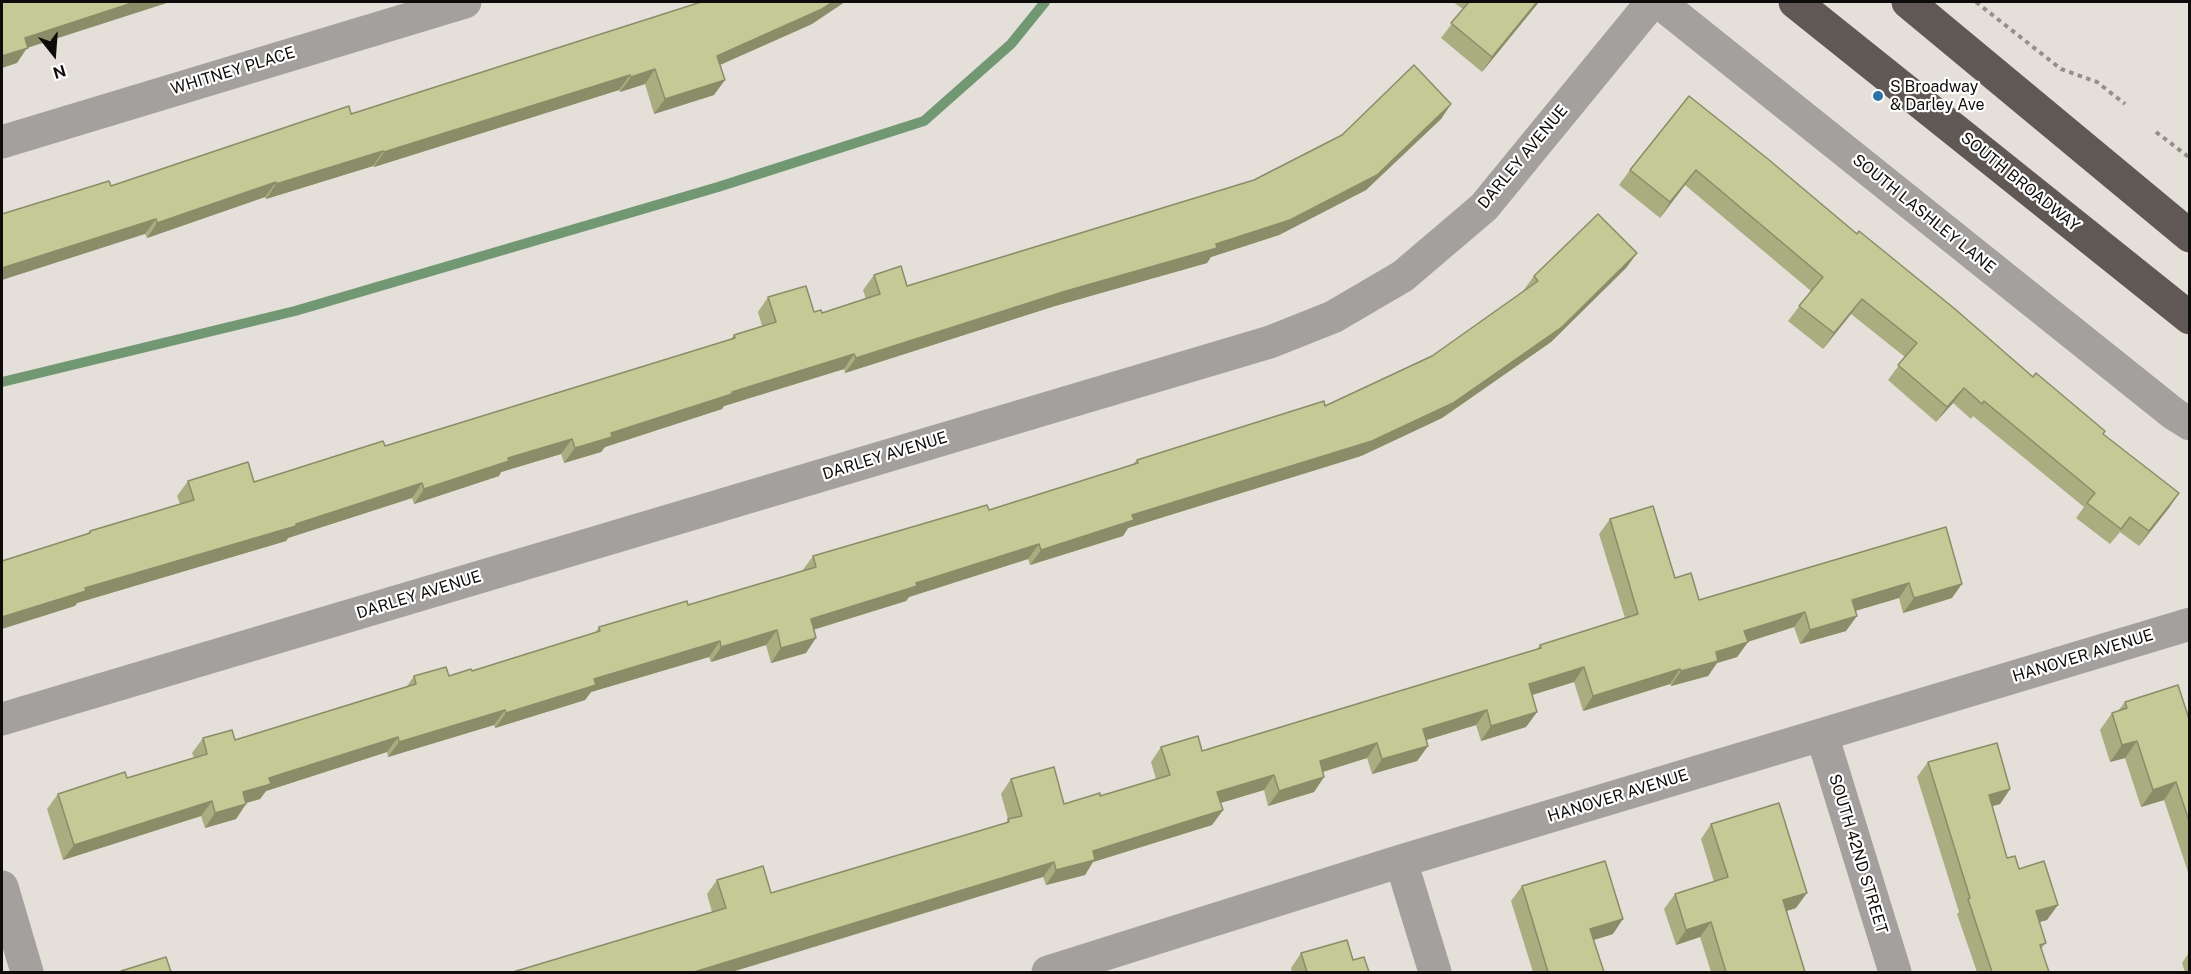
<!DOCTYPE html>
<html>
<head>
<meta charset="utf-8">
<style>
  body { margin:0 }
  #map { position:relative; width:2191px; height:974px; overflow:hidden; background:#e4e0d9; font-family:"Public Sans",sans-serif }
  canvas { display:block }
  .frame { position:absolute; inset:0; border:3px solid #0e0c0a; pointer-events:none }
  .north { position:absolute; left:24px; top:24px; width:60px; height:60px; -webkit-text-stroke:4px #fff; paint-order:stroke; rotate:163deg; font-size:16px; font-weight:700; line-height:24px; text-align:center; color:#0e0c0a }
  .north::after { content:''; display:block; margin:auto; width:21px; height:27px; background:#0e0c0a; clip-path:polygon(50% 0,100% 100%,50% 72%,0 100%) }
</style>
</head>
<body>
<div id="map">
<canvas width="2191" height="974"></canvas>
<div class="frame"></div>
<div class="north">N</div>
</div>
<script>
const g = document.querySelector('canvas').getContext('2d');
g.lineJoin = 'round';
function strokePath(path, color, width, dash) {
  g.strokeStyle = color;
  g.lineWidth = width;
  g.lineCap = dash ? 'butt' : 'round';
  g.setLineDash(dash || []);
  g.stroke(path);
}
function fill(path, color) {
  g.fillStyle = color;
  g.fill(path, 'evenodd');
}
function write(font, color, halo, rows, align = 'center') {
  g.font = font + ' "Public Sans",sans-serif';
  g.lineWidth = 4.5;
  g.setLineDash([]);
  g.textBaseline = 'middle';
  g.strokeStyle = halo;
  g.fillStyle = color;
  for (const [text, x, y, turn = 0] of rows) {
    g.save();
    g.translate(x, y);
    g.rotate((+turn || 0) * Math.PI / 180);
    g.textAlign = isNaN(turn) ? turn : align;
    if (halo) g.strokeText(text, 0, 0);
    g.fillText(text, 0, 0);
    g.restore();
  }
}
const stream = new Path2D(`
  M2 382 295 311 718 187 924 121 1011 44 1045 2`);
const path = new Path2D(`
  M1976 2 2061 69 2097 82 2125 104
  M2156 132 2190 158`);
const street = new Path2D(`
  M1659 2 2174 414 2190 424
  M2 142 465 2
  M2 719 1270 342 1333 317 1403 276 1484 207 1652 2
  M1822 735 1895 972
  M1401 861 1435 972
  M2 887 27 972
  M1048 972 1401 861 2190 624`);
const highway = new Path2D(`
  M1795 2 2190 318
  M1908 2 2190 236`);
const wall = new Path2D(`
  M1453 2H1539L1482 72 1441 38 1463 9Z
  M812 24 720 65 714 95 654 114 645 84 620 92 619 90 374 167 373 166 266 199 265 197 147 238 145 234 111 186 351 114Z
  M1689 96 2103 434 2179 493 2139 546 2120 532 2110 544 2076 518 2084 507 1973 416 1971 419 1953 403 1936 422 1888 380 1905 357 1851 314 1823 349 1788 321 1811 291 1685 185 1660 218 1619 185 1630 170Z
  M1451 104 1441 119 1366 190 1279 235 1211 257 1207 263 1055 306 845 373 844 369 724 406 722 409 605 447 601 452 564 463 561 454 501 472 499 476 414 504 412 498 288 538 286 541 77 603 75 606 88 533 90 531 180 504 177 496 188 481 254 482 385 446 731 339 734 335 762 326 758 312 768 297 814 312 822 313 866 299 863 290 874 275 907 286 1254 180Z
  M1637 253 1626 268 1551 342 1442 418 1361 456 1128 528 1123 536 1030 565 1028 559 909 597 906 601 814 629 806 653 771 663 766 645 711 662 709 657 591 692 585 700 495 728 494 725 388 757 387 752 266 791 260 799 246 803 236 819 205 828 201 816 63 860 47 809 58 794 127 778 194 758 192 753 203 738 235 740 407 686 414 676H449L472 671 595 633 599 627 688 605 802 571 813 556 989 510 1133 464 1137 460 1325 406 1432 356 1523 291 1534 276Z
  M1610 519 1699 600 1946 527 1952 598 1903 613 1899 598 1855 611 1846 631 1800 644 1794 627 1748 642 1737 657 1717 663 1708 676 1671 686 1670 684 1583 711 1574 682 1532 695 1537 712 1526 727 1481 741 1476 725 1426 740 1428 746 1417 761 1372 774 1367 758 1323 772 1324 777 1314 792 1268 806 1264 790 1220 803 1223 810 1212 825 1093 862 1085 875 1046 885 1043 877 712 912 707 894 717 880 771 893 1006 823 1008 819 1001 794 1011 779 1064 804 1100 796 1156 779 1151 762 1161 747 1202 751 1537 649 1540 645 1625 618 1599 534Z
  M2125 702 2190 722V878L2164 800 2141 807 2125 758 2110 762 2100 730 2112 713 2118 711Z
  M1928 762 2010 789 2000 804 1992 806 2007 858 2019 869 2047 920 2039 922 2046 943 2041 949 2049 972H1977L1957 914 1959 912 1917 777Z
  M1711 824 1796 908 1787 911 1805 972H1711L1700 937 1676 945 1664 909 1675 894 1714 882 1701 839Z
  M1522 886 1613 934 1594 940 1604 972H1533L1511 901Z
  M2190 951V972H2185L2182 963Z
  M1301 953 1353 960 1369 972H1292L1291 968Z`);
const shadedWall = new Path2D(`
  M135 2H170L27 48 17 63 2 68V56L25 38Z
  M833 2H845L812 24 706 71 717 56Z
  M1537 2H1539L1482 72 1492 57Z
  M655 69 645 84 620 92 631 77Z
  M630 75 619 90 374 167 384 152Z
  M725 80 714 95 654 114 665 99Z
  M1451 104 1441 119 1366 190 1279 235 1211 257 1207 263 1055 306 845 373 856 358 1216 244Z
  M383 151 373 166 266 199 276 184Z
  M1696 170 1685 185 1660 218 1670 202Z
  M276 182 265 197 147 238 157 223Z
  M156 219 145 234 2 280V268Z
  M1637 253 1626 268 1551 342 1442 418 1361 456 1128 528 1123 536 1030 565 1041 550 1132 515Z
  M1862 299 1851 314 1823 349 1834 333Z
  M854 354 844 369 724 406 722 409 605 447 601 452 564 463 575 448 611 433 732 392Z
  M1964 388 1953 403 1936 422 1947 407Z
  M572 439 561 454 501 472 499 476 414 504 424 489 508 458Z
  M422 483 412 498 288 538 286 541 77 603 75 606 2 629V617L85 588 296 524Z
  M2179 493 2169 508 2139 546 2149 531Z
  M1039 544 1028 559 909 597 906 601 800 634 811 619 916 583Z
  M1909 583 1899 598 1841 615 1852 600Z
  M1962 584 1952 598 1903 613 1914 598Z
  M1805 612 1794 627 1734 646 1744 631Z
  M1857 616 1846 631 1800 644 1810 630Z
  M777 630 766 645 711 662 721 647Z
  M816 638 806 653 771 663 781 648Z
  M720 641 709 657 591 692 585 700 495 728 506 713 594 679Z
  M1748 642 1737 657 1717 663 1708 676 1671 686 1681 671 1716 652Z
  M1584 667 1574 682 1519 699 1529 684Z
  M1680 669 1670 684 1583 711 1593 696Z
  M505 710 494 725 388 757 399 742Z
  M1487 710 1476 725 1413 744 1423 729Z
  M1537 712 1526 727 1481 741 1491 726Z
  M398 737 387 752 266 791 260 799 232 807 243 792 269 778Z
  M2137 741 2125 758 2110 762 2122 745Z
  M1377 743 1367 758 1309 776 1320 761Z
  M1428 746 1417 761 1372 774 1382 759Z
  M1274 775 1264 790 1207 807 1217 792Z
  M1324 777 1314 792 1268 806 1279 791Z
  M2176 782 2164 800 2141 807 2153 790Z
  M2010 789 2000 804 1979 810 1989 795Z
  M212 801 201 816 63 860 74 845Z
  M246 804 236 819 205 828 215 813Z
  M1223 810 1212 825 1093 862 1085 875 1046 885 1056 870 1093 851Z
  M1054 862 1043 877 732 972H694Z
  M1807 893 1796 908 1773 915 1783 900Z
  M2058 905 2047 920 2025 926 2036 911Z
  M1623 919 1613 934 1580 944 1590 929Z
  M1711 922 1700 937 1676 945 1686 930Z`);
const building = new Path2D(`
  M2 2H135L25 38 28 48 2 56Z
  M701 2H833L822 9 717 56 725 80 665 99 655 69 631 77 630 75 384 152 383 151 276 184V182L157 223 156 219 2 268V214L109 181 111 186 349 106 351 114Z
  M1469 2H1537L1492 57 1451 23Z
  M1414 65 1451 104 1377 175 1290 220 1216 244 1217 248 1066 291 856 358 854 354 732 392V394L611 433 612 437 575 448 572 439 508 458 509 461 424 489 422 483 296 524V526L85 588 86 591 2 617V561L90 533V531L194 500 188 481 248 462 254 482 383 441 385 446 735 338 734 335 776 322 768 297 806 286 814 312 821 310 822 313 880 294 874 275 901 266 907 286 1254 180 1342 135Z
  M1689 96 1768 159 1857 234 1859 231 1955 309 2033 377 2036 373 2105 431 2103 434 2179 493 2149 531 2130 517 2121 529 2087 503 2095 493 1984 401 1982 404 1964 388 1947 407 1898 365 1917 343 1862 299 1834 333 1799 306 1823 277 1696 170 1670 202 1630 170Z
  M1598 214 1637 253 1562 327 1453 403 1372 441 1132 515 1134 520 1041 550 1039 544 916 583 917 586 811 619 816 638 781 648 777 630 721 647 720 641 594 679 596 685 506 713 505 710 399 742 398 737 269 778 271 784 243 792 246 804 215 813 212 801 74 845 58 794 125 772 127 778 207 754 203 738 232 730 235 740 416 684 414 676 446 667 449 676 471 669 472 671 600 631 599 627 687 601 688 605 816 567 813 556 987 505 989 510 1138 463 1137 460 1324 401 1325 406 1432 356 1538 281 1534 276Z
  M1653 506 1675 578 1691 573 1699 600 1946 527 1962 584 1914 598 1909 583 1852 600 1857 616 1810 630 1805 612 1744 631 1748 642 1716 652 1718 661 1681 671 1680 669 1593 696 1584 667 1529 684 1537 712 1491 726 1487 710 1423 729 1428 746 1382 759 1377 743 1320 761 1324 777 1279 791 1274 775 1217 792 1223 810 1093 851 1095 860 1056 870 1054 862 694 972H513L726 908 717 880 763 866 771 893 1009 822 1008 819 1022 816 1011 779 1054 767 1064 804 1100 793V796L1170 775 1161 747 1198 736 1202 751 1541 648 1540 645 1638 614 1610 519Z
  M2178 685 2190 722V824L2176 782 2153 790 2137 741 2122 745 2112 713 2127 708 2125 702Z
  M1997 743 2010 789 1989 795 2007 858 2015 856 2019 869 2044 861 2058 905 2036 911 2046 943 2040 945 2049 972H1992L1968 899 1970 898 1928 762Z
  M1779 803 1807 893 1783 900 1805 972H1726L1711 922 1686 930 1675 894 1728 877 1711 824Z
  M1605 861 1623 919 1590 929 1604 972H1548L1522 886Z
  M1347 940 1353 960 1364 957 1369 972H1307L1301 953Z
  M166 957 171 972H122L121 971Z`);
const markers = [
  [1878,96,6,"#2b72a6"]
];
const streetNames = [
  ["WHITNEY PLACE",233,71,-17],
  ["DARLEY AVENUE",1523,157,-50],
  ["SOUTH BROADWAY",2020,182,39],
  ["SOUTH LASHLEY LANE",1924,214,39],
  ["DARLEY AVENUE",885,456,-17],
  ["DARLEY AVENUE",419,595,-17],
  ["HANOVER AVENUE",2083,656,-17],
  ["HANOVER AVENUE",1618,796,-17],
  ["SOUTH 42ND STREET",1858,854,73]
];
const poiNames = [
  ["S Broadway",1890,87],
  ["& Darley Ave",1890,105]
];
strokePath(stream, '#719873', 10);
strokePath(path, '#93908b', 4, [4.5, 4.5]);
strokePath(street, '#a3a09e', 33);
strokePath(highway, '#5f5854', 33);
fill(wall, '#a9ad80');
fill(shadedWall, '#898d68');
fill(building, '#c4c995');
strokePath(building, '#898d68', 1.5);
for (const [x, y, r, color] of markers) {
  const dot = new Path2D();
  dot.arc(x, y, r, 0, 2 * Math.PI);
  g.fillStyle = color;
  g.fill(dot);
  strokePath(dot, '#fff', 2);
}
write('16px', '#0e0c0a', '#fff', streetNames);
write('16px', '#0e0c0a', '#fff', poiNames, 'left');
</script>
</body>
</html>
